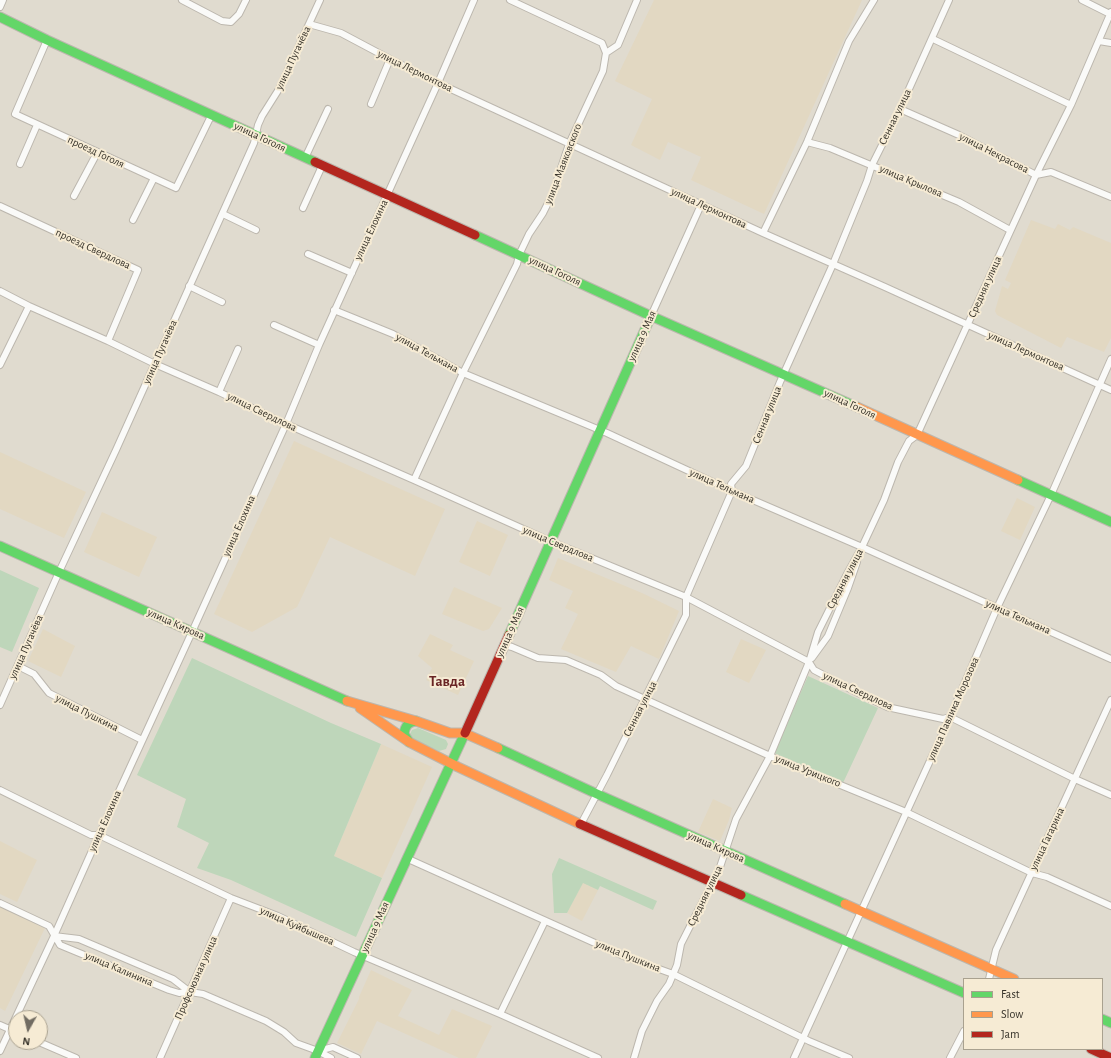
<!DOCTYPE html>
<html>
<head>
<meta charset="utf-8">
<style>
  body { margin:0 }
  #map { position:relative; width:1111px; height:1058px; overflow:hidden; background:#e0dbcf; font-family:"Alegreya Sans",sans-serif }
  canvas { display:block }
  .legend { position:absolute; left:963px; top:978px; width:140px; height:72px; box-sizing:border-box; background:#f6ebd4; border:1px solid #a9a18f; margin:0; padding:5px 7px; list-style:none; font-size:12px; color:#353128 }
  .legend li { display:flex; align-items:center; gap:8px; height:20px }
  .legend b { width:20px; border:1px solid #a9a18f }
  .north { position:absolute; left:8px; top:1010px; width:40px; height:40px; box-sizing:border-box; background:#f6ebd4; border:1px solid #a9a18f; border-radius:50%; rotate:188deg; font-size:11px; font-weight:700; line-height:16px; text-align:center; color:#353128 }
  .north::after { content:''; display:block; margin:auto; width:14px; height:18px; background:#716c62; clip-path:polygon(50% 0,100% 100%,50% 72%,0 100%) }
</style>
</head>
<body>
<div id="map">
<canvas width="1111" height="1058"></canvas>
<ul class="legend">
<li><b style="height:5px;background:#63d668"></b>Fast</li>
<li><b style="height:5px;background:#ff974d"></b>Slow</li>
<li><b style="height:5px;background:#b3261e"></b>Jam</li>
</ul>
<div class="north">N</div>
</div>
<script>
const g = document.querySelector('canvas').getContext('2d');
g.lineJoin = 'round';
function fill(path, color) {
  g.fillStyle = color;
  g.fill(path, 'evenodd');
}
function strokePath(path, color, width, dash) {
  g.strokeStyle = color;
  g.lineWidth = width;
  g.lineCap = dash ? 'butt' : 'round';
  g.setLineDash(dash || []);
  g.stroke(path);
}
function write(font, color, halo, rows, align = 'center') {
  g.font = font + ' "Alegreya Sans",sans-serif';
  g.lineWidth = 4;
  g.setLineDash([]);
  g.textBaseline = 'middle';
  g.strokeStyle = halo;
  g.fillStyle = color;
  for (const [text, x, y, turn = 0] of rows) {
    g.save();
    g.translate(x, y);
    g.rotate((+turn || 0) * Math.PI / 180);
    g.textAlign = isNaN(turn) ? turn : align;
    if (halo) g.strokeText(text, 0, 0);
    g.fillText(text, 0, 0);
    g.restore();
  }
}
const built = new Path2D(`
  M654 0H862L764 214 691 180 701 157 668 142 660 160 631 145 652 99 615 81Z
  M1031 220 1055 229 1058 224 1070 230 1073 227 1111 243V338L1104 352 1067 337 1061 348 997 315 995 311 1002 286 1008 289 1011 283 1005 280Z
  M294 441 445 509 415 576 330 537 297 607 252 632 214 614Z
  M0 452 86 492 64 538 0 509Z
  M1017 498 1035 507 1020 540 1001 531Z
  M102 512 157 537 139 577 84 552Z
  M477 521 508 535 490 576 459 562Z
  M558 558 642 593 679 611 659 659 631 646 616 672 561 649 578 614 565 608 573 591 549 580Z
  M454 587 502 608 489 629 483 631 442 614Z
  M43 629 75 646 61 677 28 661Z
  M430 634 453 645 450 650 474 661 458 695 426 680 432 668 418 656Z
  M741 639 766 650 749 683 726 672Z
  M381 744 432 767 382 878 334 856Z
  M713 799 732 808 729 820 720 841 698 832Z
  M0 841 37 860 17 902 0 894Z
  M583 882 598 890 582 921 567 913Z
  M0 906 45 928 5 1011 0 1008Z
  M371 970 412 990 398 1016 439 1035 452 1009 492 1026 476 1058H459L377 1021 361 1054 337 1043 359 999V997Z`);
const green = new Path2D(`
  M0 570 39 588 12 652 0 647Z
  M192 658 331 723 381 744 334 856 382 878 356 937 231 880 197 868 209 843 177 827 186 799 137 775Z
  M808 676 878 708 843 783 774 753Z
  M418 728 446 740 448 744 446 749 439 751 412 739 410 734 412 730Z
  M559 858 657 901 653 910 600 886 598 890 583 883 567 913H554L552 874Z`);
const street = new Path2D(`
  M182 0 222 21 231 22 239 14 246 0
  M510 0 602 43 606 53
  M1082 0 1110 14
  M0 7 3 0
  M309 24 341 33 390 59 438 83 763 233 885 287 1111 390
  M933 39 1071 105
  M47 40 15 114 176 188 212 114
  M1099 41 1111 43
  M371 104 390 59
  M900 109 959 135 1036 175 1051 172 1111 197
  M807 142 830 148 959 202 1010 230
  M305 158 328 109
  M20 164 37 125
  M74 196 97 153
  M0 206 138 270 108 341
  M303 208 322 166
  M223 214 256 230
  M133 220 154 178
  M763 233 807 142 849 41 874 0
  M308 254 352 273
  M189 286 222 302
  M0 291 29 306 108 341 155 364 219 392 286 424 414 480 550 541 686 597 809 662 814 670 856 692 887 707 943 719 950 717 1075 779 1111 795
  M334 310 393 334 463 373 607 433 732 491 862 547 1111 659
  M651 316 701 205
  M274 325 319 345
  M0 365 29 306
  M219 392 238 349
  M414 480 463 373 517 264 519 255 529 234 543 213 552 195 569 144 603 71 606 53 618 45 637 0
  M504 645 512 647 538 658 566 660 601 675 616 686 770 756 906 812 1032 873 1047 877 1111 906
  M812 658 828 636 848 588 857 562
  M18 666 34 674 49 693 142 740
  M0 705 59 572 116 450 254 143 258 125 262 116 279 89 320 0
  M0 790 91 835H99L231 898 278 916 354 952 500 1014 598 1058
  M581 824 607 775 686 615V597L732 491 731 484 746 466 780 382 833 264 867 181 872 165 900 109 949 0
  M406 858 626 957 673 974 809 1041 849 1058
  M0 903 49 926 60 945 169 990 179 993 190 992
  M54 936 79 939 173 979 190 992 203 994 266 1021 284 1032 296 1043 318 1051 333 1047 357 1058
  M989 979 996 950 1111 700
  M500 1014 545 921
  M0 1025 16 1032
  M39 1042 76 1058
  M0 1051 54 936 99 835 192 632 286 424 319 345 438 83 474 0
  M318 1051 331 1058
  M160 1058 231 898
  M634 1058 642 1031 657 1001 669 984 677 965 681 944 720 867 736 819 770 756 809 662 818 632 847 574 862 547 884 500 898 462 909 441 917 435 1036 175 1071 105 1111 12
  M794 1058 950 717 997 608 1051 495 1111 359
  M950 1058 964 1031`);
const fast = new Path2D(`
  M0 17 47 40 315 162
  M475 235 651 316 857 407
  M1018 480 1111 522
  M0 546 347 701
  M509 635 651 316
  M409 742 404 734C405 726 408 722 416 721
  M498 748 597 794 845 904
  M741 895 964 993
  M1102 1019 1111 1023
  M315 1058 465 733`);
const slow = new Path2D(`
  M857 407 1018 480
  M347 701 416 721 450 733H464L498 748
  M360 708 409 742 458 767 580 824
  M845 904 1014 979`);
const jam = new Path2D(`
  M315 162 475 235
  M465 733 509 635
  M580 824 741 895
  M1091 1049 1111 1058`);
const streetNames = [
  ["улица Пугачёва",293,58,-65],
  ["улица Лермонтова",415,71,26],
  ["Сенная улица",895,117,-64],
  ["улица Гоголя",260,137,25],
  ["проезд Гоголя",96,152,25],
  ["улица Некрасова",994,153,27],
  ["улица Маяковского",563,164,-69],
  ["улица Крылова",911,181,23],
  ["улица Лермонтова",709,208,25],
  ["улица Елохина",371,230,-65],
  ["проезд Свердлова",93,249,25],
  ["улица Гоголя",555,271,25],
  ["Средняя улица",985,287,-66],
  ["улица 9 Мая",642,336,-66],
  ["улица Лермонтова",1026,351,24],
  ["улица Пугачёва",160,352,-66],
  ["улица Тельмана",427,353,29],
  ["улица Гоголя",850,404,25],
  ["улица Свердлова",262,412,26],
  ["Сенная улица",767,415,-68],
  ["улица Тельмана",722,486,24],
  ["улица Елохина",239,526,-66],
  ["улица Свердлова",558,544,23],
  ["Средняя улица",845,579,-62],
  ["улица Тельмана",1018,617,24],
  ["улица Кирова",176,624,24],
  ["улица 9 Мая",510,632,-66],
  ["улица Пугачёва",26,647,-66],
  ["улица Свердлова",858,691,25],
  ["Сенная улица",640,709,-63],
  ["улица Павлика Морозова",953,709,-66],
  ["улица Пушкина",87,713,27],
  ["улица Урицкого",808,771,22],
  ["улица Елохина",105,821,-66],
  ["улица Гагарина",1047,839,-65],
  ["улица Кирова",716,847,24],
  ["Средняя улица",705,896,-64],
  ["улица Куйбышева",297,926,24],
  ["улица 9 Мая",375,927,-66],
  ["улица Пушкина",628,956,22],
  ["улица Калинина",119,969,23],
  ["Профсоюзная улица",196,978,-66]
];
const districtNames = [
  ["Тавда",447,681]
];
fill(built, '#e2d8c2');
fill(green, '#bed6ba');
strokePath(street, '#bcb7ae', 8);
strokePath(fast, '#bcb7ae', 11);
strokePath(slow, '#bcb7ae', 11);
strokePath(jam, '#bcb7ae', 11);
strokePath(street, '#fafaf8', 6);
strokePath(fast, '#63d668', 9);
strokePath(slow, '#ff974d', 9);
strokePath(jam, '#b3261e', 9);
write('11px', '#353128', '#f6ebd4', streetNames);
write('bold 15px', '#692424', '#f6ebd4', districtNames);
</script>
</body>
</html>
